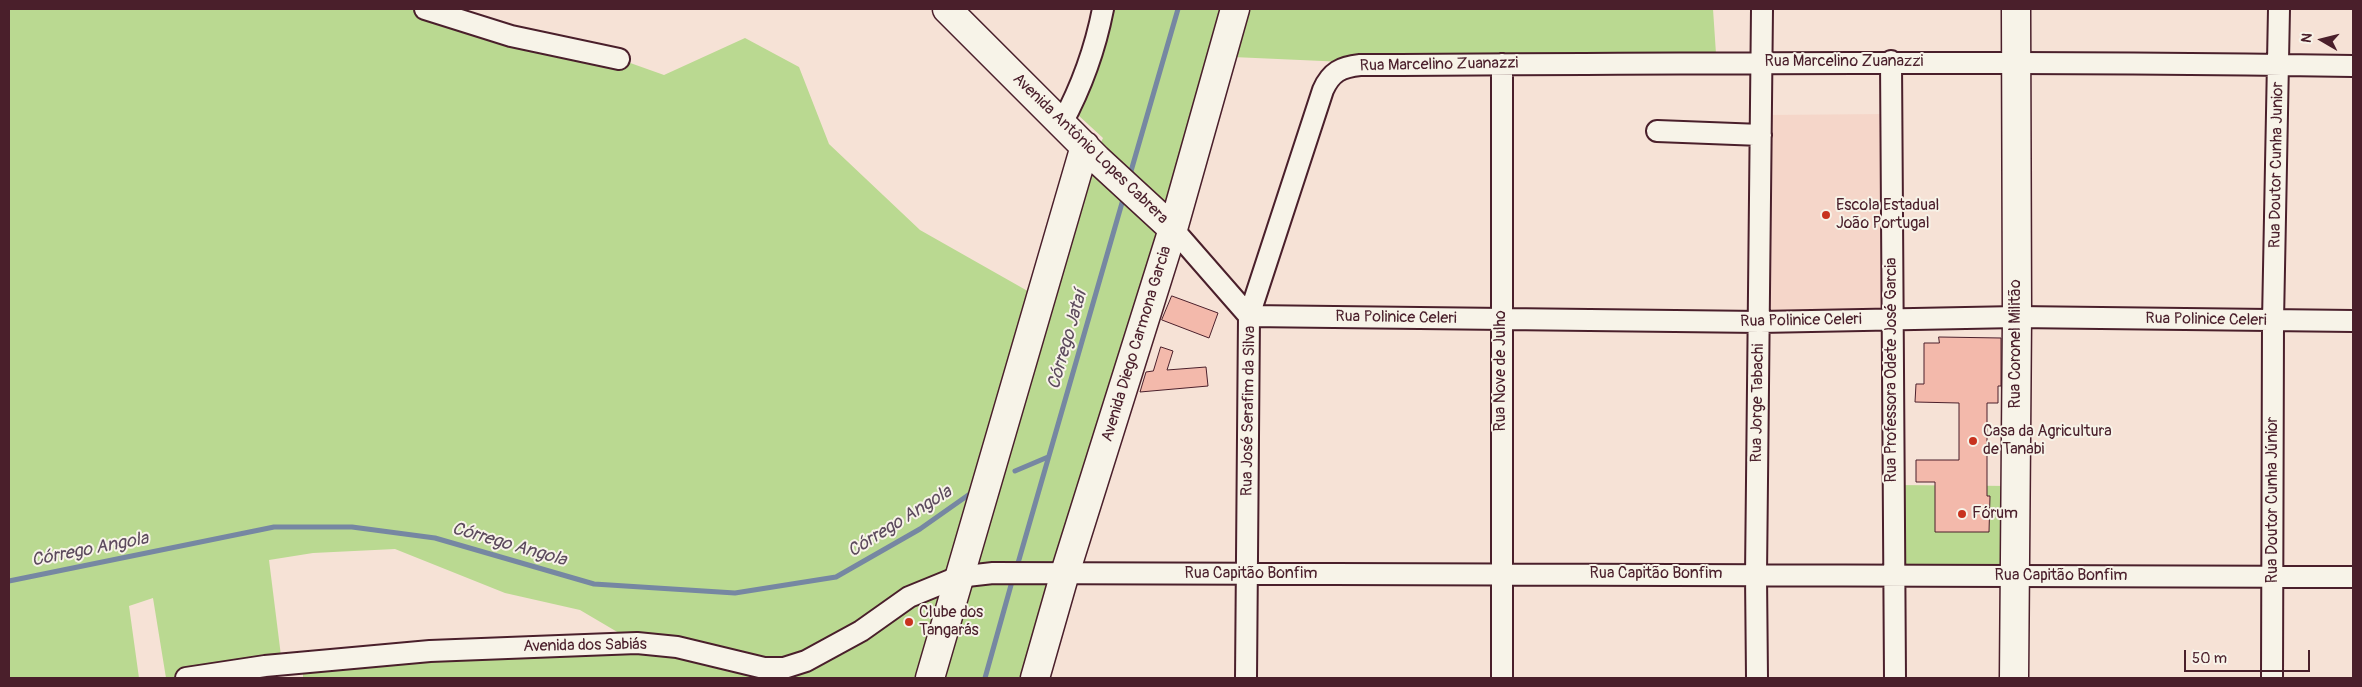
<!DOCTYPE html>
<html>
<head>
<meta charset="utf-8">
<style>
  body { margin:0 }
  #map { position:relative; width:2362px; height:687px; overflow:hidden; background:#f6e2d6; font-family:Pangolin,sans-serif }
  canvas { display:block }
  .frame { position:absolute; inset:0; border:10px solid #4a1f2b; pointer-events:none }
  .north { position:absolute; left:2297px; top:15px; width:50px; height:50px; -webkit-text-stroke:4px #f7f3e8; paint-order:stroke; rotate:278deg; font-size:14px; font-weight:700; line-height:20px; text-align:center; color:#4a1f2b }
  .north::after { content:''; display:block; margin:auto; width:18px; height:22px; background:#4a1f2b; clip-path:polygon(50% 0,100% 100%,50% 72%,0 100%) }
  .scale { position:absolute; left:2184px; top:650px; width:126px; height:22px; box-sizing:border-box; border:2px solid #4a1f2b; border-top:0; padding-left:6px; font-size:15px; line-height:18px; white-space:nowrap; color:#4a1f2b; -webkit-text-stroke:4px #f7f3e8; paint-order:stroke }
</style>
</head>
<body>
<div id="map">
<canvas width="2362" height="687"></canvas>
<div class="frame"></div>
<div class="north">N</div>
<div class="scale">50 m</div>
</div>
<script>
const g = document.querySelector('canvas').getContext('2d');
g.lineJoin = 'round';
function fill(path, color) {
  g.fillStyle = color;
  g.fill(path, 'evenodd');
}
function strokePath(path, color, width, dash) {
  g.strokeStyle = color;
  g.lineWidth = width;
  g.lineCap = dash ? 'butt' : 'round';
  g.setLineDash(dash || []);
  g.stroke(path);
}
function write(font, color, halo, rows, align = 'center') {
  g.font = font + ' Pangolin,sans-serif';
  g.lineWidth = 4;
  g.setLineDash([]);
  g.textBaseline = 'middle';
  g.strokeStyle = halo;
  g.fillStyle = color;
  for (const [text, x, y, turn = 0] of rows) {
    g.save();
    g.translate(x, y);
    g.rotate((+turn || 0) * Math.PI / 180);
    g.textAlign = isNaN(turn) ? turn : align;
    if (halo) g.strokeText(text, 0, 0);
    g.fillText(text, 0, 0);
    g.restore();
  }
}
const built = new Path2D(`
  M1886 114 1887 316 1765 318 1766 115Z`);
const green = new Path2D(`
  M9 9H425L619 59 664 75 745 38 799 67 829 144 920 230 1040 298 930 678H303V663L636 643 580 610 505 593 395 549 313 553 269 560 282 664 186 678H166L153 598 129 606 139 678H9Z
  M1107 9H1232L1029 678H937L1080 188 1103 138 1078 115Z
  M1246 9H1713L1716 54 1345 62 1233 57Z
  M1895 485 2013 486V572L1895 571ZM1935 496H1990L1989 532 1935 531Z`);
const stream = new Path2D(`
  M1129 178 1178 9
  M1015 471 1048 457
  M1016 570 1124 196
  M9 581 274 527H352L435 538 594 584 735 593 836 577 920 529 974 491
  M985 678 1013 578`);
const building = new Path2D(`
  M1172 296 1218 313 1209 338 1162 320Z
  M1939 337 2001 338V386H1998V403H1987V496H1990L1989 532H1935V482H1916V460H1959V403L1915 402 1916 384H1924V343H1939Z
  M1161 347 1173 351 1167 370 1206 367 1208 386 1140 392 1146 372 1153 371Z`);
const street = new Path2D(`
  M425 9 511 36 619 59
  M1891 61 1895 678
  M1502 64V678
  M1062 123C1082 86 1095 50 1103 9
  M1657 131 1761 135
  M1173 229 1249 316
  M1249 316 1760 322 2017 317 2353 321
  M186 678 265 666 430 651 637 643 677 647 764 668H784L806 661 861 631 909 597 958 577 993 573 2353 577
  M1246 678 1249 316 1323 90C1331 72 1341 67 1360 65 1691 63 2022 61 2353 66
  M1757 678 1756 575 1762 9
  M2272 678 2273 321 2279 9`);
const secondary = new Path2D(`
  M947 9 1097 159 1173 229
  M930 678 1085 146
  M1035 678 1065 573 1173 229 1235 9
  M2014 678 2017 317 2016 9`);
const markers = [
  [1826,215,5,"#c8321e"],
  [1973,441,5,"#c8321e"],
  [1962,514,5,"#c8321e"],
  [909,622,5,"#c8321e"]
];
const streetNames = [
  ["Rua Marcelino Zuanazzi",1844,62],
  ["Rua Marcelino Zuanazzi",1439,65,-1],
  ["Avenida Antônio Lopes Cabrera",1090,149,44],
  ["Rua Doutor Cunha Junior",2277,165,-89],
  ["Rua Polinice Celeri",1396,318,1],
  ["Rua Polinice Celeri",2206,320,1],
  ["Rua Polinice Celeri",1801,321,-1],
  ["Avenida Diego Carmona Garcia",1137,344,-73],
  ["Rua Coronel Militão",2016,344,-90],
  ["Rua Professora Odete José Garcia",1892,370,-90],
  ["Rua Nove de Julho",1501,371,-90],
  ["Rua Jorge Tabachi",1758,403,-89],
  ["Rua José Serafim da Silva",1249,411,-89],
  ["Rua Doutor Cunha Júnior",2273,500,-90],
  ["Rua Capitão Bonfim",1251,574],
  ["Rua Capitão Bonfim",1656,574],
  ["Rua Capitão Bonfim",2061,576],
  ["Avenida dos Sabiás",585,646,-1]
];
const poiNames = [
  ["Escola Estadual",1836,206],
  ["João Portugal",1836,224],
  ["Casa da Agricultura",1983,432],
  ["de Tanabi",1983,450],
  ["Fórum",1972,514],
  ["Clube dos",919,613],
  ["Tangarás",919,631]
];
const waterNames = [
  ["Córrego Jataí",1068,340,-74],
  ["Córrego Angola",900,522,-32],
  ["Córrego Angola",509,545,16],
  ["Córrego Angola",90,550,-11]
];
fill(built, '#f5d6c9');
fill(green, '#bad991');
strokePath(stream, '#7687a2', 5);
fill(building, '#f3b9ab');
strokePath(building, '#4a1f2b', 1);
strokePath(street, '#4a1f2b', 24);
strokePath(secondary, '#4a1f2b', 31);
strokePath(street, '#f7f3e8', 20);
strokePath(secondary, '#f7f3e8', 28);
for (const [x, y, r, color] of markers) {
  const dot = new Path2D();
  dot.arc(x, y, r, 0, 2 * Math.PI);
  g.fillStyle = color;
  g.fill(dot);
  strokePath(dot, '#f7f3e8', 2);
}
write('16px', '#4a1f2b', '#f7f3e8', streetNames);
write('16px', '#4a1f2b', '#f7f3e8', poiNames, 'left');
write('italic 18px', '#5c4a5d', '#f7f3e8', waterNames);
</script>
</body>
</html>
